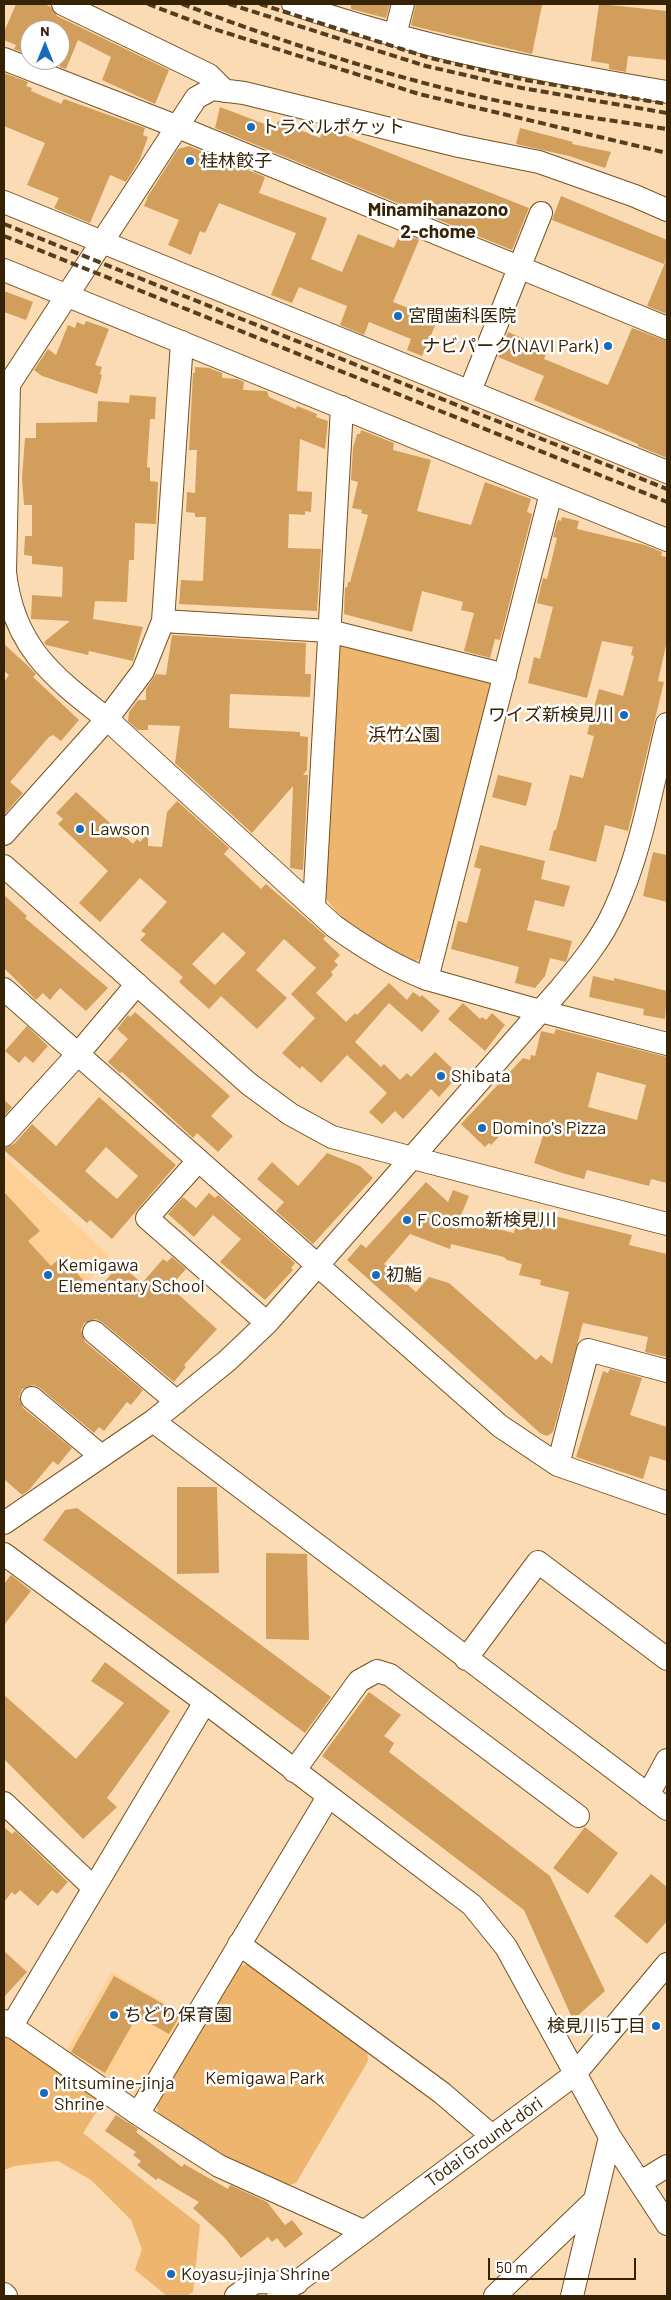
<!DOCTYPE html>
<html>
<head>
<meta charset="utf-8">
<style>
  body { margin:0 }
  #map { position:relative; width:671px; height:2300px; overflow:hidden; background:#fbdbb4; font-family:Barlow,sans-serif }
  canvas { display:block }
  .frame { position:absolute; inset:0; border:5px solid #362205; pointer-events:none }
  .north { position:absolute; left:20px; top:20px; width:50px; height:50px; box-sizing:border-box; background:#fff; border:1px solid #afa79b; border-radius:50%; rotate:0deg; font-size:14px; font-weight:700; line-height:20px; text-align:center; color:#362205 }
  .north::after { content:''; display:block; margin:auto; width:18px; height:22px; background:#176bb9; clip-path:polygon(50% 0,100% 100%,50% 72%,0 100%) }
  .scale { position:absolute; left:488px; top:2258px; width:148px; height:22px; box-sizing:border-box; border:2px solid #362205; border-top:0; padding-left:6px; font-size:15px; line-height:18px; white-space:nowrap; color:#362205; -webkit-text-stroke:4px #fff; paint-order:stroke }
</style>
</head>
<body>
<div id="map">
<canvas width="671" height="2300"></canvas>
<div class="frame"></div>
<div class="north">N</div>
<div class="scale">50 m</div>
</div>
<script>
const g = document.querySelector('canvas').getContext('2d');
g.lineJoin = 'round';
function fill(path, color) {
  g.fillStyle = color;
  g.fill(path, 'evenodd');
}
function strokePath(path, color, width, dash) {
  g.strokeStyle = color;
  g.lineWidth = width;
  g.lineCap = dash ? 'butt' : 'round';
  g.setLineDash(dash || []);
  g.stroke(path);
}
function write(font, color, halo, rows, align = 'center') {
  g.font = font + ' Barlow,"Noto Sans JP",sans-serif';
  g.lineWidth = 5;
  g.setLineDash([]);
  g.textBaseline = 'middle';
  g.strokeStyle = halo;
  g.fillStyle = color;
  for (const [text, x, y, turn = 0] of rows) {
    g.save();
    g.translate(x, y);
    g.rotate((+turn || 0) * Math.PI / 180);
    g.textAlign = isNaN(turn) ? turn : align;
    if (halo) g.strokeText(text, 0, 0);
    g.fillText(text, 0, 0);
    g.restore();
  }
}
const built = new Path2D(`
  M4 1156 109 1256 4 1384Z
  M112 1972 186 2015 142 2092 126 2095 64 2055Z`);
const green = new Path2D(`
  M345 642 488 677 493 686 423 957 410 964C373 943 347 929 322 893L336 647Z
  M251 1964 367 2050 368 2061 296 2183 286 2186 212 2151 160 2119 156 2104 236 1966Z
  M9 2033 105 2099 83 2133 200 2225 193 2292 186 2296H167L135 2270 142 2249 131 2220 91 2180 58 2161 14 2166 4 2170V2038Z`);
const building = new Path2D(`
  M16 4H44L51 7 57 16 169 70 155 104 102 80 111 57 78 40 66 69 60 67V30H30V55L14 49 16 45 4 40V32Z
  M351 4H390L386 18 351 9Z
  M416 4 542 5 532 54 413 26 411 25Z
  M599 4 667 11V60L628 56 626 72 609 69V64L591 61Z
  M4 73 28 82 26 86 32 88 31 91 61 104 64 99 145 128 143 135 148 137 140 159 126 182 110 175 90 223 54 208 59 198 27 185 45 143 4 126Z
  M220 107 275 128 278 121 320 138 324 127 529 208 512 250 215 128Z
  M520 128 573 142 572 144 611 152 605 168 569 156 516 144Z
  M189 146 265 177 259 193 327 218 311 259 342 272 358 234 394 248 400 233 419 240 393 302 422 313 424 308 440 314 422 356 407 350 411 339 369 322 364 335 340 325 347 306 299 287 292 303 271 295 296 233 219 203 205 233 200 231 191 255 168 245 179 220 144 206 148 196 178 149Z
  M561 196 667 240V256L664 264 552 220Z
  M667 258V314L647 306Z
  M4 291 33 302 26 320 4 312Z
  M86 321 109 329 95 365 102 367 100 374 102 375 97 394 42 376 34 370 48 349 56 355 68 325 75 328 77 322 84 325Z
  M632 328 667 341V458L638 446V444L534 400 544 376 498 357 508 332 548 349 544 359 608 385Z
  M195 367 209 368 222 373V378L237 379 244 382 243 390 267 391 269 397 296 409 297 406 317 414 316 417 328 421 325 449 300 439 297 491 312 492 311 512 305 511V515L289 514 288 548 321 549 317 611 179 604 181 580 203 581 206 517H195V513L186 512 187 492 195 493 197 450H189L193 373H195Z
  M130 395 156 397 155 419H150L147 467 150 468V481L158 482 156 524 135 523 134 560H129L127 602 95 601 93 619 143 627 133 661 89 651 88 655 46 645 44 642 70 621 31 619 32 595 62 597 63 567 32 564V556L24 555 25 536H32V505H24L22 478 25 438H36V423L97 422 98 401 129 403Z
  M361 430 394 443 393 450 431 460 417 511 471 525 485 482 531 499 527 512 532 514 500 640 495 639 490 658 464 651 474 613 461 610 463 602 422 591 412 632 344 614 345 587 347 588 348 582H350L368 515 361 513 362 510 352 508 358 482 351 480 353 448 357 434H360Z
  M562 517 579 521 577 529 645 545 662 552 661 556 667 557V641L658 681 664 682 628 831 605 825 596 862 549 850 554 830H556L570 775 583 778 594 736 587 734 599 689 623 696 634 656 631 655 633 647 602 641 587 698 528 683 534 657 540 659 553 607 537 603 543 578 547 579 557 538 553 537 558 520 561 521Z
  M172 635 306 643 305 674H311L310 697 230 694 229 728 300 732V736L308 737 307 770 303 775H308L303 870 290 868 293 786 252 833 175 763 180 726 148 725V730H138L128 721 129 712 138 700H146V689L156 674 166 675Z
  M4 644 27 665 36 674 33 677 79 720 61 741 53 735 49 737 10 782 23 793 4 815V682L9 675 4 671Z
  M498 775 532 783 526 806 492 797Z
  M76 792 133 844 137 839 140 842 148 833V846L162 847 167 812 177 801 229 848 224 854 261 889 266 884 326 936 323 939 340 955 334 961 338 965 331 972 333 975 316 993 346 1022 355 1013 357 1015 389 983 407 1000 413 992 420 997 422 995 440 1011 422 1032 389 1003 355 1042 381 1067 384 1064 400 1080 407 1073 411 1077 435 1052 459 1075 439 1097 431 1089 403 1119 395 1111 382 1124 369 1112 387 1093 347 1055 321 1083 302 1066 300 1069 282 1053 315 1018 291 994 316 968 284 939 256 970 287 998 257 1029 221 996 209 1009 179 982 183 977 140 940 146 934 141 931 167 902 140 878 100 922 79 903 108 871 58 824 63 819 56 813ZM223 932 246 953 215 985 192 964Z
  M480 845 545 861 541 879 570 886 564 907 535 900 527 930 572 941 567 959 566 962 550 958 545 976 535 988 515 983 519 967 451 949 458 921 467 923 481 869 474 867Z
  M653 852 667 855V902L643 896Z
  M4 895 27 916 25 918 108 988 86 1011 60 988 50 1000 43 993 36 1000 4 968Z
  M593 976 614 981V978L667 991 665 1019 643 1015 644 1009 589 997Z
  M463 1003 480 1019 482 1017 486 1020 492 1013 505 1025 485 1051 448 1019Z
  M135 1012 230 1096 211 1116 233 1136 218 1152 197 1133 193 1138 122 1072 120 1073 108 1062 128 1039 117 1029 128 1015 130 1017Z
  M27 1026 48 1046 33 1063 25 1056 19 1063 5 1051Z
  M556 1029 667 1057V1183L651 1179 649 1186 587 1170 584 1179 562 1173 534 1163 543 1136 514 1121 491 1145 489 1143 485 1147 461 1124 523 1058 530 1060 531 1055 535 1056 541 1031 554 1034ZM597 1072 646 1085 637 1120 588 1107Z
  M99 1097 176 1165 112 1239 90 1220 87 1223 4 1150V1148L14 1144 32 1124 56 1146ZM106 1147 138 1176 117 1199 85 1171Z
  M4 1100 12 1107 4 1116Z
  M327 1153 360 1166 373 1178 313 1244 276 1211 284 1202 257 1179 272 1162 298 1186Z
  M426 1182 448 1202 453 1190 469 1196 459 1220 514 1233 519 1210 530 1212V1210L632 1235 629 1245 667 1254V1357L645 1352 648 1337 583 1323 553 1432 547 1436 540 1433 347 1260 361 1244 366 1248ZM410 1234 450 1249 451 1244 504 1257 507 1260 522 1264 519 1275 541 1280 540 1285 569 1292 552 1364 541 1355 536 1360 449 1283 429 1277 416 1292 384 1264Z
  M4 1192 40 1231 28 1241 51 1266 62 1256 95 1294 119 1264 142 1283 163 1259 167 1262 172 1257 186 1269 170 1287 217 1329 184 1365 186 1367 174 1382 102 1322 96 1319 84 1323 81 1330 85 1342 143 1390 131 1405 127 1402 104 1431 99 1427 94 1433 40 1388 34 1385 22 1389 19 1396 23 1408 72 1448 58 1465 53 1461 29 1490 22 1495 4 1479Z
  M209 1193 215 1198 218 1195 295 1263 291 1268 293 1270 265 1300 220 1262 241 1239 213 1215 194 1237 168 1214 183 1197 196 1208Z
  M610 1369 642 1378 630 1415 667 1427V1461L650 1456 643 1479 576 1457 603 1371 608 1373Z
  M177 1487H217L219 1573 177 1574Z
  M77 1508 331 1697 305 1733 43 1540 65 1510Z
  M266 1553 307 1554 309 1640 266 1639Z
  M11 1575 31 1591 4 1625V1584Z
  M105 1662 170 1711 107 1798 117 1807 83 1839 4 1759V1695L76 1759 124 1703 91 1681Z
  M369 1692 401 1715 384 1736 394 1743 389 1752 550 1876 605 1991 573 2020 524 1910 322 1756Z
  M4 1827 12 1834 15 1831 68 1882 57 1894 52 1890 38 1906 20 1890 15 1895 12 1892 4 1902Z
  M585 1827 618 1853 588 1894 553 1868Z
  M651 1874 667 1887V1921L647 1944 614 1916Z
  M4 1951 27 1972 4 1997Z
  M114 1976 181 2014 169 2034 137 2016 105 2073 71 2052Z
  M116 2115 138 2129 136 2132 182 2167 184 2164 228 2189 230 2185 267 2202 285 2225 292 2220 303 2234 285 2248 277 2238 272 2242 268 2237 241 2258 224 2237 193 2208 199 2202 158 2178 156 2180 137 2165 141 2161 133 2155 136 2152 105 2131Z`);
const minor = new Path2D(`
  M63 4 209 75 225 91
  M293 4C415 46 541 71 667 92
  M395 35 403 4
  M4 59 178 127 667 328
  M4 202 667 472
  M4 270 667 540
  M9 385 5 572C13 646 52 676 107 719L334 926C363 947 394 966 427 979L540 1011 667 1044
  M470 391 541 213
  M4 392 196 98 212 89 244 93 459 146 539 162 635 196 667 210
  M163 621 329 631 505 675
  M4 834 107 719 143 671 163 621 182 342
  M4 866 249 1084 290 1114 332 1137 667 1224
  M314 906 342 407
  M427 979 551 493
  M4 989 500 1426 558 1465 667 1503
  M4 1135 78 1054 137 984
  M198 1161 147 1218 267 1323
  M94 1332 177 1402
  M32 1398 101 1456
  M153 1421 667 1809
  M558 1465 588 1350 667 1371
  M4 1523 153 1421 227 1361 267 1323 560 989C580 965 601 940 614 911 641 853 652 786 667 724
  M4 1554 205 1702 472 1905 506 1947 610 2137 667 2224
  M466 1659 538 1562 667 1659
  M294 1771 359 1681 377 1671 390 1675 578 1816
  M648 1795 667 1760
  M4 1803 94 1888
  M239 1944 442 2093 492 2136
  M4 2021 138 2114 219 2166 363 2231
  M11 2027 205 1702
  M138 2114 328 1797
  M641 2182 667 2166
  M4 2294 6 2296
  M236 2296 255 2282 297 2283
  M278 2296 574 2075 667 1964
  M495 2296 595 2200
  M572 2296 610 2137`);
const rail = new Path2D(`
  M148 4 211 28 419 94 667 153
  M182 4C291 45 404 82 518 105 567 115 618 121 667 129
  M229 4 426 66 522 88 667 113
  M260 4 430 58 525 80 667 104
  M4 224 667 489
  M4 236 667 502`);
const markers = [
  [251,127,5,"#176bb9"],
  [190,161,5,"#176bb9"],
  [398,316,5,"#176bb9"],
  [608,346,5,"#176bb9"],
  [624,715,5,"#176bb9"],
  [80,829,5,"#176bb9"],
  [441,1076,5,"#176bb9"],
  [482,1128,5,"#176bb9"],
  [407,1220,5,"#176bb9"],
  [48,1275,5,"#176bb9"],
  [376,1275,5,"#176bb9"],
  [114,2015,5,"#176bb9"],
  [656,2026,5,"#176bb9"],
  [44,2093,5,"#176bb9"],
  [171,2274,5,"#176bb9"]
];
const poiNames = [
  ["トラベルポケット",261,127],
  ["桂林餃子",200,161],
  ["宮間歯科医院",408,316],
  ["ナビパーク(NAVI Park)",598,346,"right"],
  ["ワイズ新検見川",614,715,"right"],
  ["Lawson",90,829],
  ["Shibata",451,1076],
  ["Domino's Pizza",492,1128],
  ["F Cosmo新検見川",417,1220],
  ["Kemigawa",58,1265],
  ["Elementary School",58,1286],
  ["初鮨",386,1275],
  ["ちどり保育園",124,2015],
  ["検見川5丁目",646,2026,"right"],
  ["Mitsumine-jinja",54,2083],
  ["Shrine",54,2104],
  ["Koyasu-jinja Shrine",181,2274]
];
const parkNames = [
  ["浜竹公園",404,735],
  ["Kemigawa Park",265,2078]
];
const streetNames = [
  ["Tōdai Ground-dōri",484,2142,-36]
];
const neighbourhoodNames = [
  ["Minamihanazono",438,210],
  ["2-chome",438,232]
];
fill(built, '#ffd096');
fill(green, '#edb56e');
fill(building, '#d19e5c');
strokePath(minor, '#76521e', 24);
strokePath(minor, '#fff', 22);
strokePath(rail, '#543e1f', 4, [8, 4]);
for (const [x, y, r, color] of markers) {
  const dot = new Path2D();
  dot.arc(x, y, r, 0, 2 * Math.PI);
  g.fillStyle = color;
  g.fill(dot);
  strokePath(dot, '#fff', 2);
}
write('18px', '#362205', '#fff', poiNames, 'left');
write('18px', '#3c2300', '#fff', parkNames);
write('18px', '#362205', '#fff', streetNames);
write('bold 19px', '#362205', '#fff', neighbourhoodNames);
</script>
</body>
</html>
